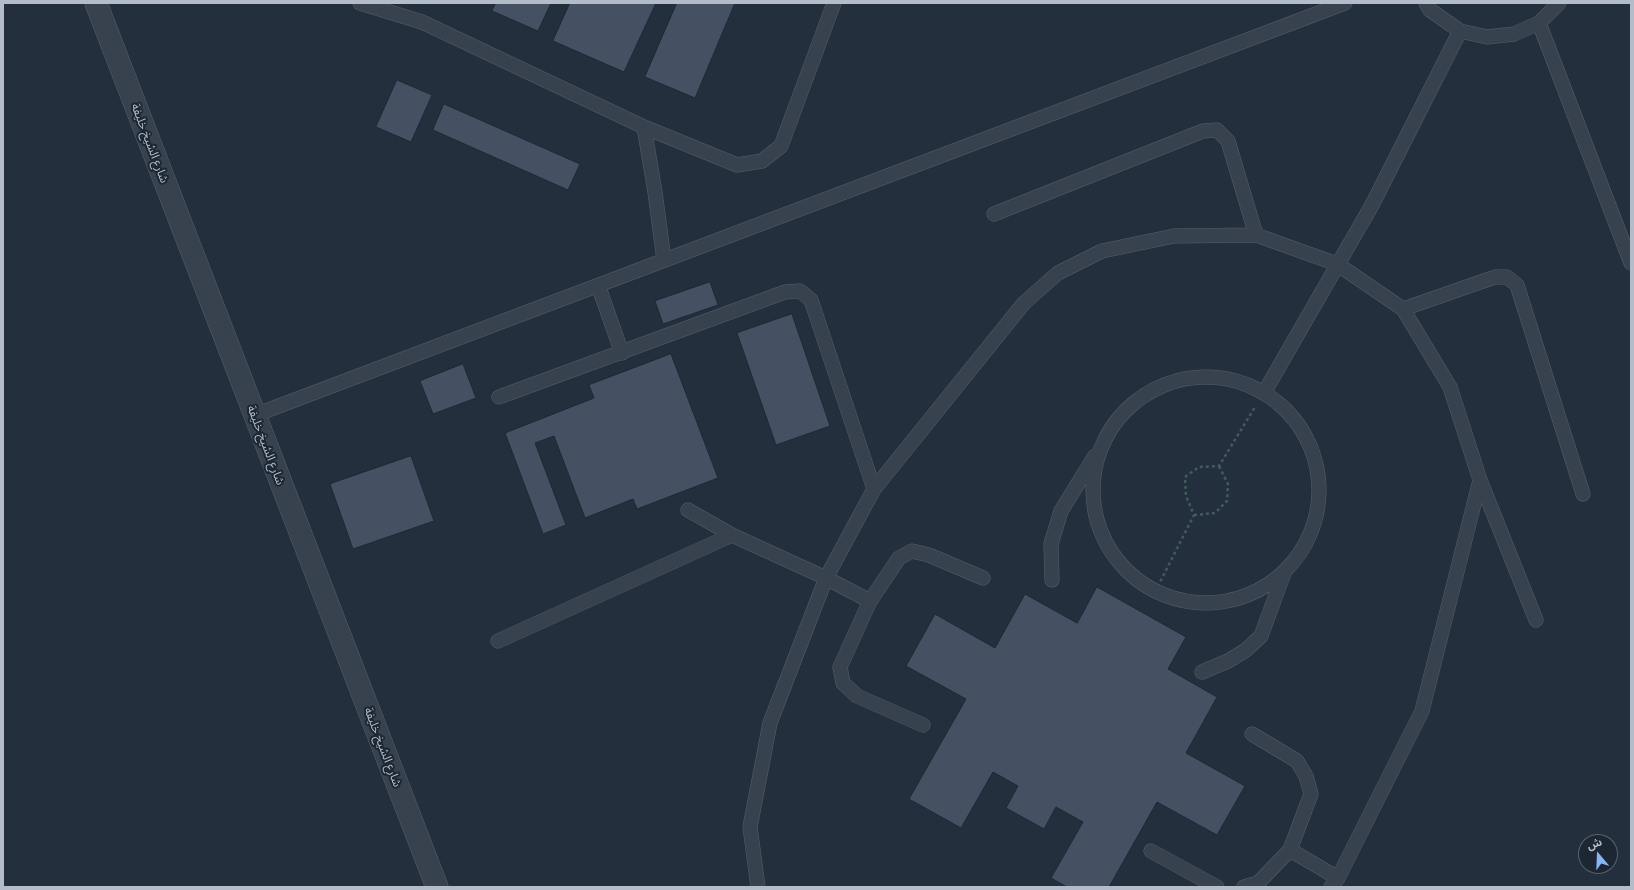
<!DOCTYPE html>
<html>
<head>
<meta charset="utf-8">
<style>
  body { margin:0 }
  #map { position:relative; width:1634px; height:890px; overflow:hidden; background:#242f3e; font-family:"Exo 2","Noto Sans Arabic",sans-serif }
  canvas { display:block }
  .frame { position:absolute; inset:0; border:4px solid #b4bcc9; pointer-events:none }
  .north { position:absolute; left:1578px; top:834px; width:40px; height:40px; box-sizing:border-box; background:#1d2633; border:1px solid #59626f; border-radius:50%; rotate:341deg; font-size:11px; font-weight:700; line-height:16px; text-align:center; color:#b4bcc9 }
  .north::after { content:''; display:block; margin:auto; width:14px; height:18px; background:#8ab4f8; clip-path:polygon(50% 0,100% 100%,50% 72%,0 100%) }
</style>
</head>
<body>
<div id="map">
<canvas width="1634" height="890"></canvas>
<div class="frame"></div>
<div class="north">ش</div>
</div>
<script>
const g = document.querySelector('canvas').getContext('2d');
g.lineJoin = 'round';
function fill(path, color) {
  g.fillStyle = color;
  g.fill(path, 'evenodd');
}
function strokePath(path, color, width, dash) {
  g.strokeStyle = color;
  g.lineWidth = width;
  g.lineCap = dash ? 'butt' : 'round';
  g.setLineDash(dash || []);
  g.stroke(path);
}
function write(font, color, halo, rows, align = 'center') {
  g.font = font + ' "Exo 2","Noto Sans Arabic",sans-serif';
  g.lineWidth = 4;
  g.setLineDash([]);
  g.textBaseline = 'middle';
  g.strokeStyle = halo;
  g.fillStyle = color;
  for (const [text, x, y, turn = 0] of rows) {
    g.save();
    g.translate(x, y);
    g.rotate((+turn || 0) * Math.PI / 180);
    g.textAlign = isNaN(turn) ? turn : align;
    if (halo) g.strokeText(text, 0, 0);
    g.fillText(text, 0, 0);
    g.restore();
  }
}
const building = new Path2D(`
  M496 3H551L538 31 492 11Z
  M570 3H656L624 72 553 41Z
  M677 3H735L695 98 645 77Z
  M397 80 432 95 411 142 376 127Z
  M444 104 580 164 568 190 433 130Z
  M710 282 718 305 663 324 655 301Z
  M792 314 830 426 776 445 737 333Z
  M671 354 718 478 637 509 633 499 585 518 554 436 535 443 566 525 543 534 505 433 594 398 589 385Z
  M463 364 476 398 433 414 420 381Z
  M411 456 434 521 353 549 330 484Z
  M1097 587 1186 637 1168 669 1217 697 1186 753 1245 786 1217 835 1157 802 1109 887H1067L1051 878 1083 822 1056 807 1044 829 1006 808 1018 786 993 772 961 828 909 799 966 699 906 666 935 614 995 648 1025 594 1077 623Z`);
const path = new Path2D(`
  M1194 515 1215 513 1227 501 1228 484 1219 466
  M1155 592 1194 515 1186 496 1185 477 1199 467 1219 466 1255 407`);
const service = new Path2D(`
  M360 3 422 22 644 127 737 165 762 161 781 146 834 3
  M1426 3 1430 10 1460 31 1487 37 1514 34 1539 23 1559 3
  M1539 23 1631 263
  M644 127 655 192 664 260
  M994 214 1203 131 1217 130 1228 141 1256 235
  M598 285 622 353
  M1403 309 1495 277H1507L1517 285 1583 494
  M1093 490a113 113 0 1 1 226 0a113 113 0 1 1-226 0Z
  M1265 391 1372 205 1460 31
  M499 397 785 292 800 291 811 300 874 489
  M255 415 1345 3
  M1480 480 1536 620
  M688 510 732 535 826 578 870 601
  M1052 580 1051 544 1061 511 1095 456
  M498 641 732 535
  M1202 672 1228 661 1246 650 1261 636 1284 573
  M923 725 857 696 843 683 840 667 870 601 899 558 912 551 929 555 983 578
  M1290 850 1338 878
  M1151 851 1217 887
  M758 887 750 827 770 723 826 578 874 489 1024 303 1058 273 1102 251 1174 236 1256 235 1337 264 1403 309 1450 387 1480 480 1422 711 1338 878 1331 887
  M1244 887 1258 883 1290 850 1311 794 1306 776 1297 761 1252 734`);
const minor = new Path2D(`
  M96 3 437 887`);
const streetNames = [
  ["شارع الشيخ خليفة",150,143,69],
  ["شارع الشيخ خليفة",266,445,69],
  ["شارع الشيخ خليفة",383,747,69]
];
fill(building, '#455162');
strokePath(building, '#1f2835', 1);
strokePath(service, '#565f6c', 15);
strokePath(minor, '#565f6c', 23);
strokePath(path, '#44595c', 2.5, [3, 3]);
strokePath(service, '#38414e', 14);
strokePath(minor, '#38414e', 22);
write('12px', '#b4bcc9', '#1d2633', streetNames);
</script>
</body>
</html>
